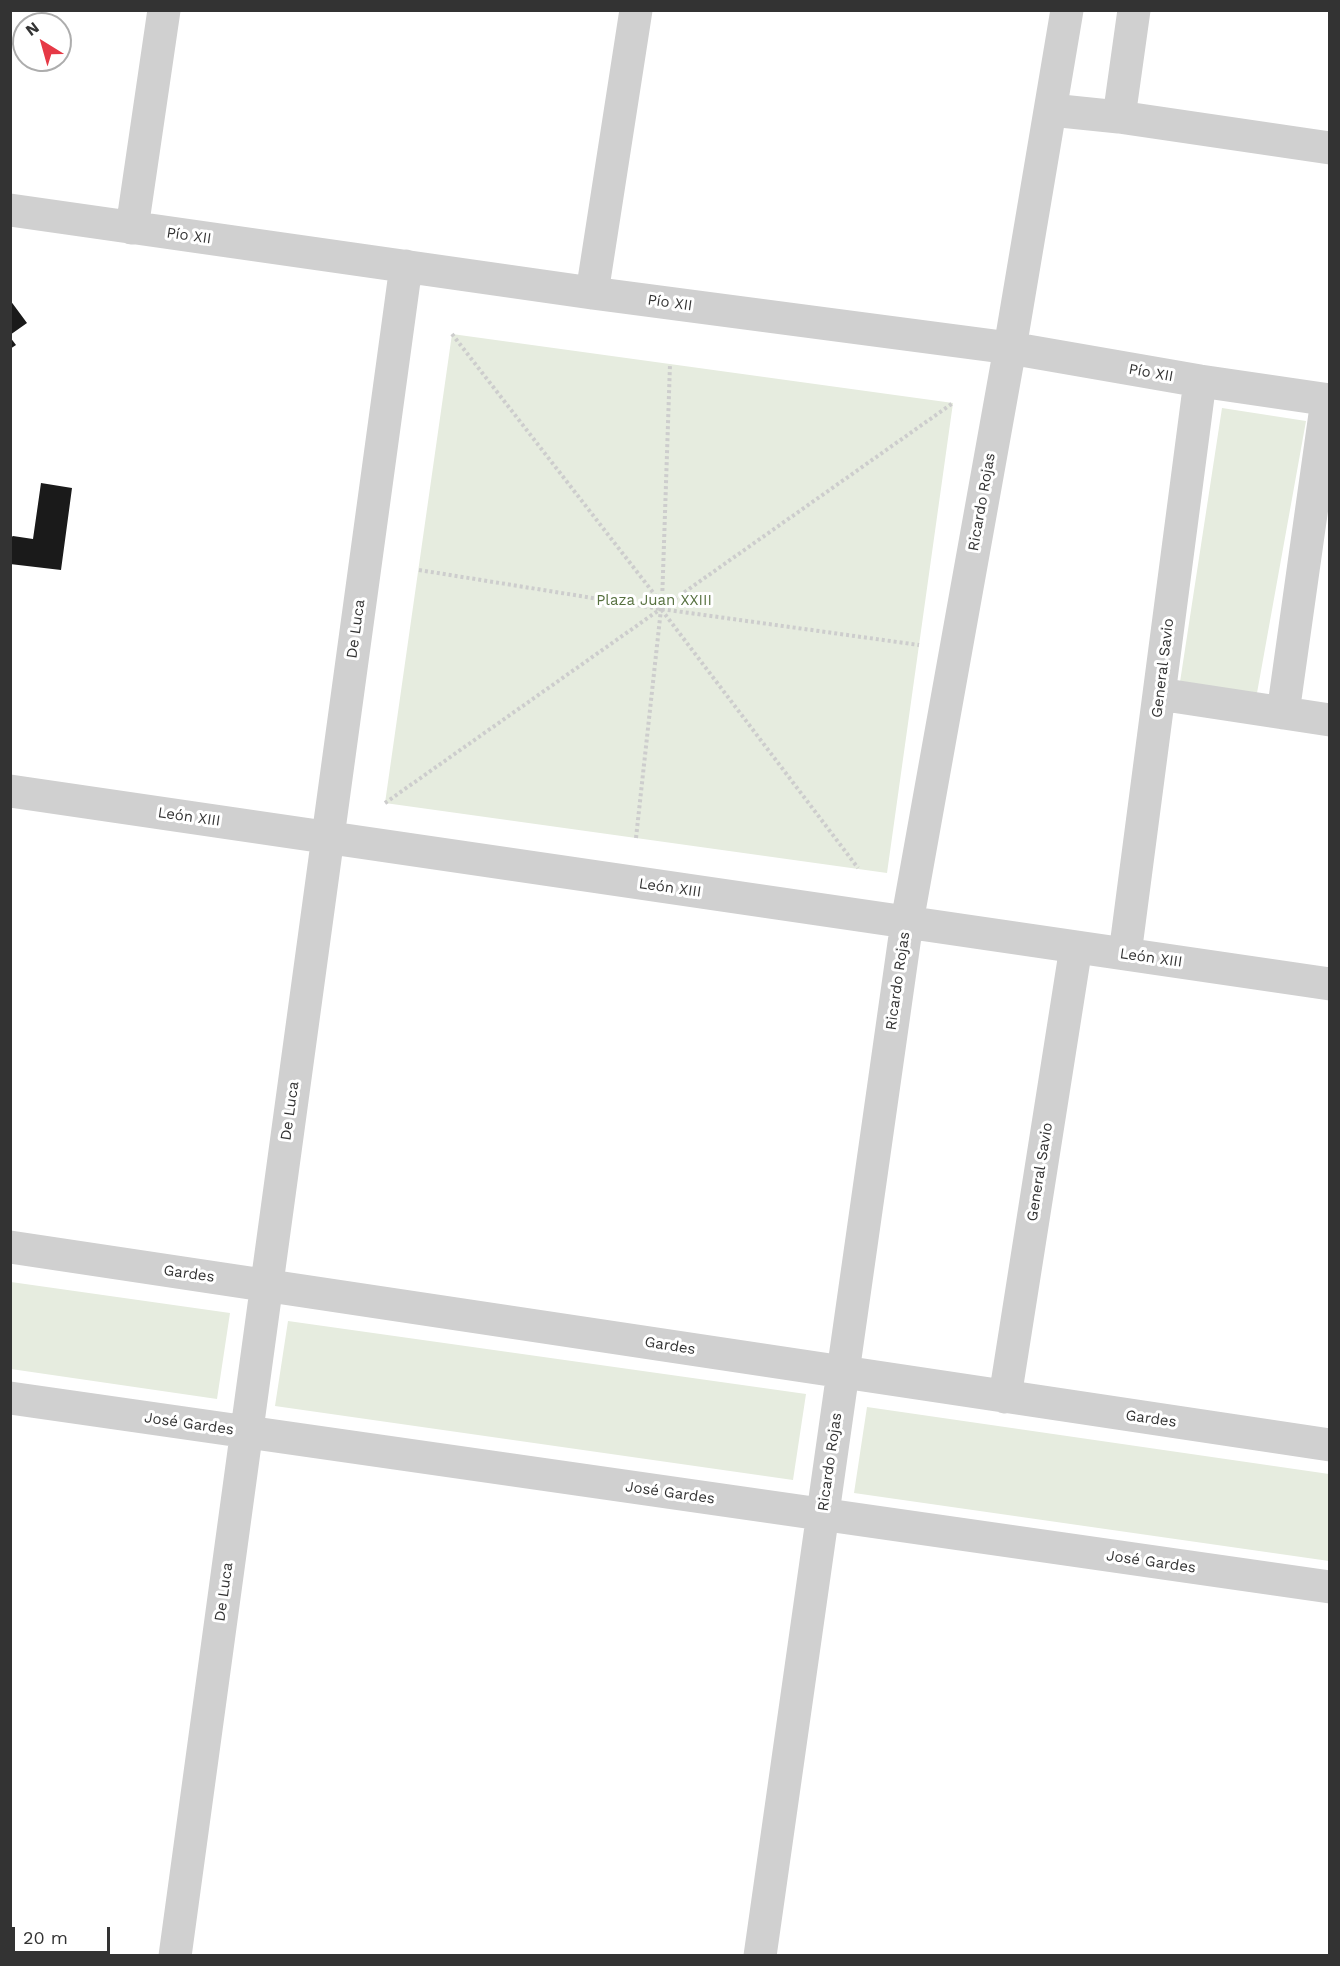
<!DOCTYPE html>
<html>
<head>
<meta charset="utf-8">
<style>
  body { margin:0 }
  #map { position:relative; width:1340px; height:1966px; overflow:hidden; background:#fff; font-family:"Work Sans",sans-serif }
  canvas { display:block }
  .frame { position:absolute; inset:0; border:12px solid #333; pointer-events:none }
  .north { position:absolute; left:12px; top:12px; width:60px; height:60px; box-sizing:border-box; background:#fff; border:2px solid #adadad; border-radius:50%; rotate:323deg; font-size:16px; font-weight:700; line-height:24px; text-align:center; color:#333 }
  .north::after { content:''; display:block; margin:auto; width:21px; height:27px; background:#e63946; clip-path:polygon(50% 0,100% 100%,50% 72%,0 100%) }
  .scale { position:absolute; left:12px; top:1927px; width:98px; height:27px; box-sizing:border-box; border:3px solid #333; border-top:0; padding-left:8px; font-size:18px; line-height:21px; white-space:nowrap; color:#333; -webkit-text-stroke:4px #fff; paint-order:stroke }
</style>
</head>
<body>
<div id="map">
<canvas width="1340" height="1966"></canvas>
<div class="frame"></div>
<div class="north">N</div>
<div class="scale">20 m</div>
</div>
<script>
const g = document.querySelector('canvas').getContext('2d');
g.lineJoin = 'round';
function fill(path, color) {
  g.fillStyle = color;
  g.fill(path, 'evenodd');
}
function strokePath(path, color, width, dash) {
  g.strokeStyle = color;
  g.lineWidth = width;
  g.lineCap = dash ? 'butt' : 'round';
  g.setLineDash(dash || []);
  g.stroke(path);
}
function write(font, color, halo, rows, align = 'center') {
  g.font = font + ' "Work Sans",sans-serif';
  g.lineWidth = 6;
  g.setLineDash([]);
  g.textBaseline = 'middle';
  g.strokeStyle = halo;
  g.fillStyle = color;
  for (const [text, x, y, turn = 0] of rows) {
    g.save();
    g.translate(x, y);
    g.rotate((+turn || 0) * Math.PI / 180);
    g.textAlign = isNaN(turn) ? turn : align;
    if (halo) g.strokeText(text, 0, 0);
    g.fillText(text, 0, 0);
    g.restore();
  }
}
const green = new Path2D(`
  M452 334 953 403 887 873 385 803Z
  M1222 408 1306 421 1257 693 1180 682Z
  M11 1282 230 1313 217 1399 11 1369Z
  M288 1321 806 1394 793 1480 275 1406Z
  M867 1407 1329 1474V1561L854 1493Z`);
const building = new Path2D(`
  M10 300 27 323 10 335Z
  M10 337 16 345 10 349Z
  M41 483 72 488 61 570 10 564V538L13 536 33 539Z`);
const path = new Path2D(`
  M452 334 662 604 661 609 858 868
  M419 570 661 609 919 645
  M662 603 670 364
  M385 803 953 403
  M636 838 661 609`);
const minor = new Path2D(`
  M1051 110 1119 117 1330 148
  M1119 117 1134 10
  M10 210 592 293 1010 348 1200 381 1330 400
  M132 228 164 10
  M592 293 636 10
  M1159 694 1330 720
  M1283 713 1327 400
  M10 791 1330 984
  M1125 954 1200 381
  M10 1247 1330 1445
  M1005 1397 1076 947
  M10 1398 1330 1587
  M175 1956 406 266
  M760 1956 907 922 1010 348 1067 10`);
const streetNames = [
  ["Pío XII",189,236,8],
  ["Pío XII",670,303,8],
  ["Pío XII",1151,373,10],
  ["Ricardo Rojas",982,502,-80],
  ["De Luca",356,629,-82],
  ["General Savio",1163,668,-83],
  ["León XIII",189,817,8],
  ["León XIII",670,888,8],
  ["León XIII",1151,958,8],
  ["Ricardo Rojas",898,981,-82],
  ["De Luca",290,1111,-82],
  ["General Savio",1040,1172,-81],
  ["Gardes",189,1274,8],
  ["Gardes",670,1346,9],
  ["Gardes",1151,1419,8],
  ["José Gardes",189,1424,8],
  ["Ricardo Rojas",830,1462,-82],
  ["José Gardes",670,1493,8],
  ["José Gardes",1151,1562,8],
  ["De Luca",224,1592,-82]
];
const parkNames = [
  ["Plaza Juan XXIII",654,601]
];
fill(green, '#e6ecdf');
fill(building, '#1a1a1a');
strokePath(path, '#cdcdcd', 4, [3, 3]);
strokePath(minor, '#d0d0d0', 33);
write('15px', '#333', '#fff', streetNames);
write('15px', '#56703f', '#fff', parkNames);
</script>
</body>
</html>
